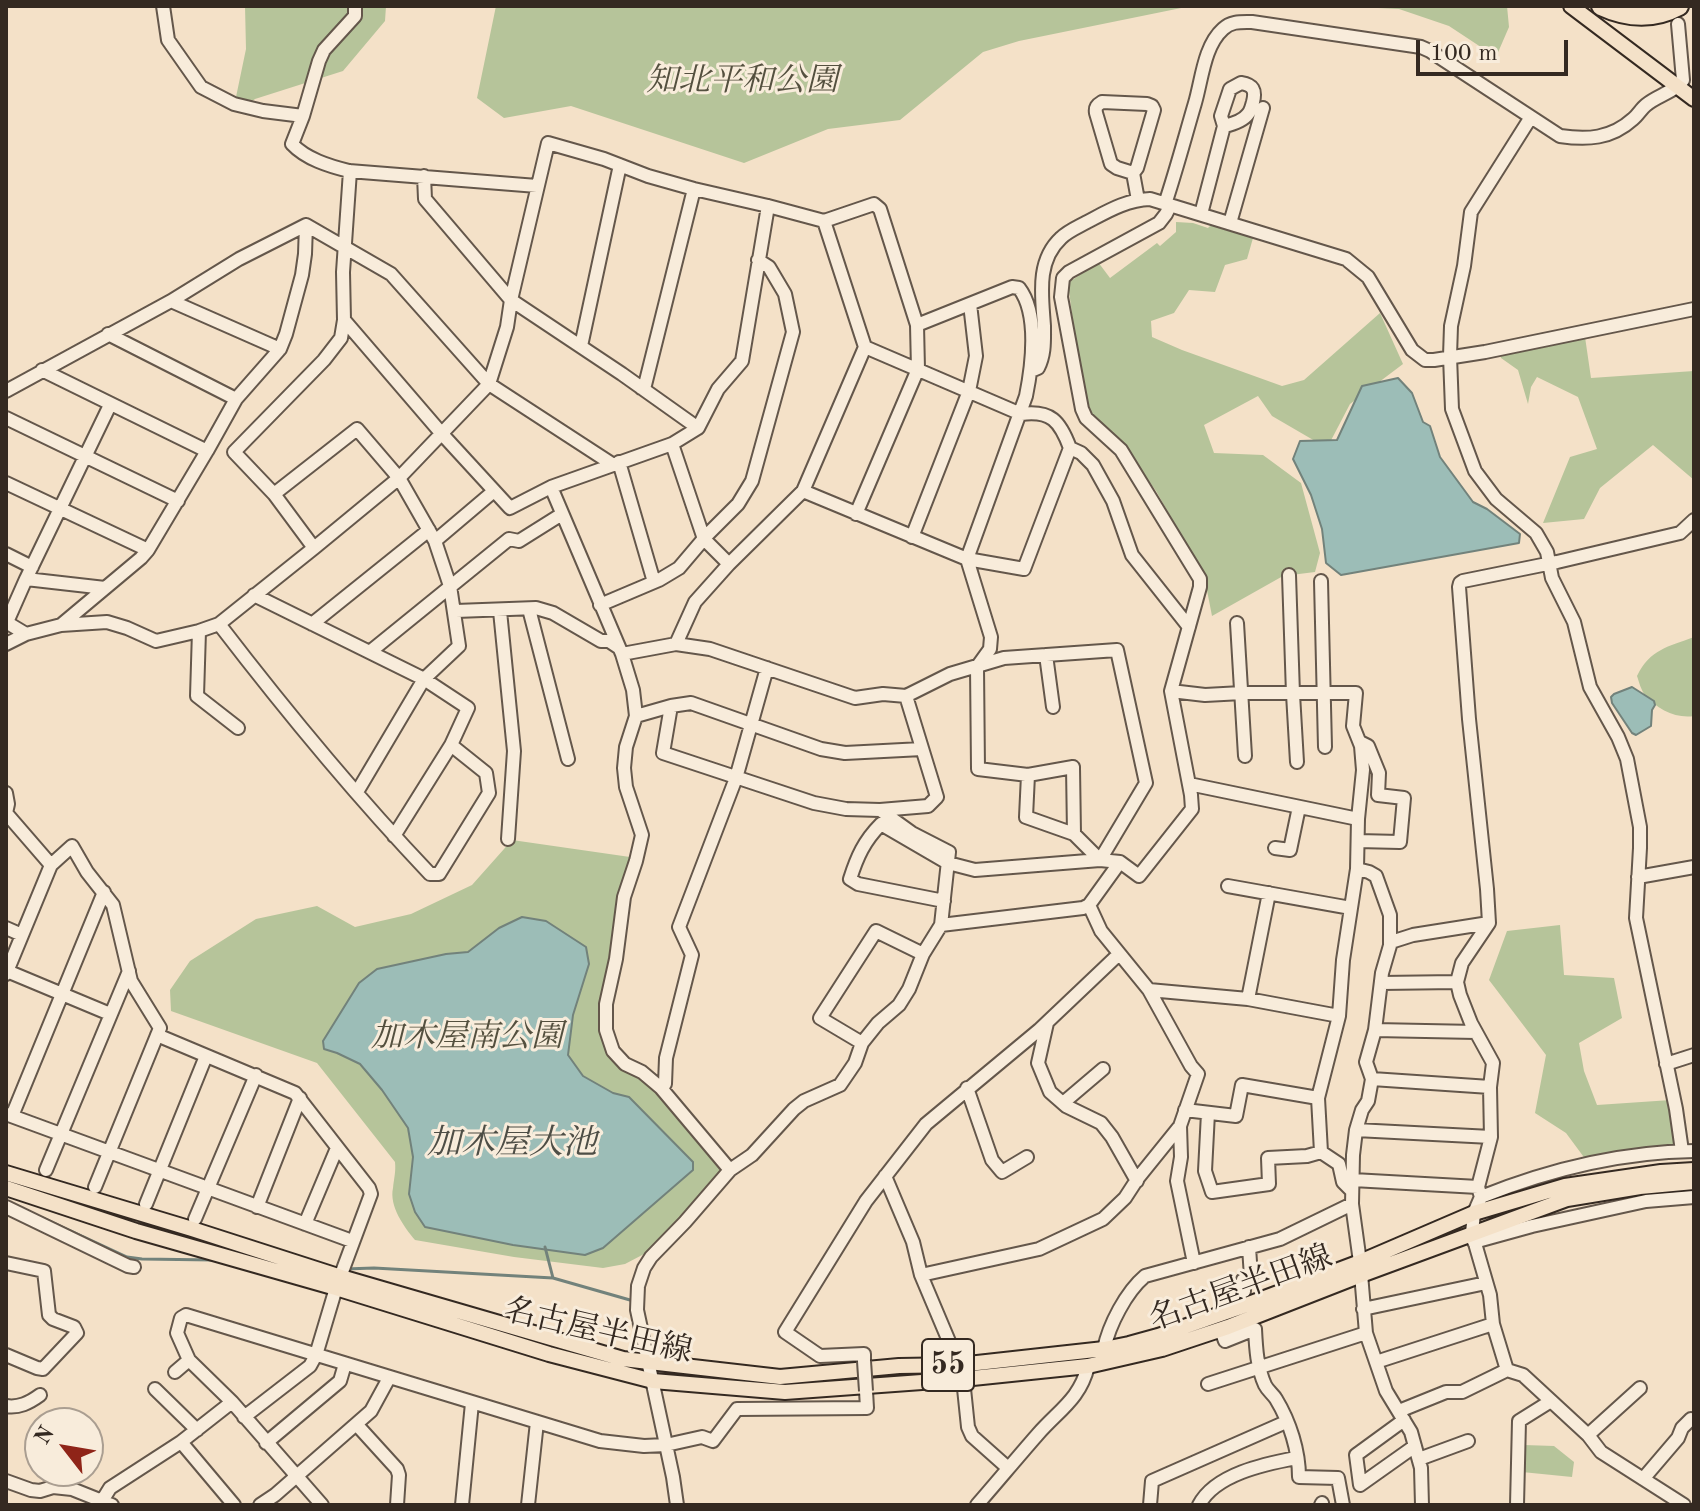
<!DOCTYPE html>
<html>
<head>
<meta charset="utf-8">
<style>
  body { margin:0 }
  #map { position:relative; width:1700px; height:1511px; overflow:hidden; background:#f4e1c8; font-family:"Old Standard TT",serif }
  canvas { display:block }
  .frame { position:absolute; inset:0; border:8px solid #342921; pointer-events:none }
  .north { position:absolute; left:24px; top:1407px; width:80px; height:80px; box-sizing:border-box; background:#f8ecdb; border:2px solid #aa9e91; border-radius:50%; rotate:301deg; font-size:22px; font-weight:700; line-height:32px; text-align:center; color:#342921 }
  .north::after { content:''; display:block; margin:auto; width:28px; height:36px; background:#8f2418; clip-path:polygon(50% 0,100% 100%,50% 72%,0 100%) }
  .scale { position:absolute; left:1416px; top:40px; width:152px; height:36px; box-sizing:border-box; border:4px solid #342921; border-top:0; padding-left:10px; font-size:24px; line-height:28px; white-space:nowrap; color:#342921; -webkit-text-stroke:6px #f8ecdb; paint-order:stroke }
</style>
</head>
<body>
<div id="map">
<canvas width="1700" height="1511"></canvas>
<div class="frame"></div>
<div class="north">N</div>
<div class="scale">100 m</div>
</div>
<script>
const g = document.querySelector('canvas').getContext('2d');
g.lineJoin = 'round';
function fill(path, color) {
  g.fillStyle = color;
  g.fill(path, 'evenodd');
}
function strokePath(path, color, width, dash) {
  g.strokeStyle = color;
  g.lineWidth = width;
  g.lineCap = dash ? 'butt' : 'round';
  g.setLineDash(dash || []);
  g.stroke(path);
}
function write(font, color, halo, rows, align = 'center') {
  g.font = font + ' "Old Standard TT","Noto Serif JP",serif';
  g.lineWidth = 6;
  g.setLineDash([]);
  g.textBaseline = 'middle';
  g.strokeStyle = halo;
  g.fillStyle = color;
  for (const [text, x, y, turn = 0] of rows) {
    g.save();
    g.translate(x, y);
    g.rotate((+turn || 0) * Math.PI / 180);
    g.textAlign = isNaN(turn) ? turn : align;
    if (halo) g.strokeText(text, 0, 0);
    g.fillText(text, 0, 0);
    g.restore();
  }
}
const green = new Path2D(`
  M245 6H386L385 21 343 71 255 99 247 105 236 97 246 49Z
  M496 6H1191L1019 41 983 52 900 120 828 129 744 163 571 106 504 118 477 98Z
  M1336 6H1507L1509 27 1496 57 1449 26 1399 9Z
  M1176 222 1193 223 1208 228 1212 224 1253 238 1247 259 1225 265 1215 292 1189 290 1174 313 1151 321 1152 337 1182 350 1282 386 1304 380 1380 313 1403 364 1350 404 1327 448 1272 416 1258 396 1204 425 1214 453 1263 455 1301 483 1320 553 1315 572 1283 576 1212 616 1204 575 1156 491 1124 447 1089 411 1075 337 1068 283 1098 262 1110 278 1157 243 1160 246 1176 232Z
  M1585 337 1591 378 1694 371V480L1653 445 1600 488 1584 519 1543 523 1570 457 1597 449 1578 397 1537 377 1531 387 1528 404 1518 370 1501 358 1499 350Z
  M1694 637V716C1676 719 1657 709 1645 695 1641 690 1639 682 1637 676 1650 649 1668 647 1694 637Z
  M512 840 630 857 619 898 611 957 601 1001 617 1063 657 1090 718 1162 720 1174 646 1253 625 1264 603 1268 514 1257 415 1240C404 1227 389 1206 393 1188 394 1178 396 1172 395 1162L317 1063 171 1011 170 990 190 961 256 919 317 906 355 927 411 914 472 885Z
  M1560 925 1564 975 1614 978 1622 1018 1579 1043 1584 1071 1597 1105 1671 1100 1679 1143 1660 1152 1586 1160 1566 1133 1535 1113 1546 1055 1489 980 1507 931Z
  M1524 1445 1554 1446 1574 1462 1572 1477 1522 1472Z`);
const water = new Path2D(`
  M1398 378 1412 393 1423 422 1430 426 1440 457 1473 502 1487 509 1520 534 1519 543 1341 575 1326 563 1322 529 1311 495 1293 459 1300 441 1337 440 1362 386Z
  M1632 687 1654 701 1655 705 1652 710 1651 726 1636 735 1632 733 1612 703 1611 697 1614 694Z
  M522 917 546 921 586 947 589 964 573 1015 568 1055 583 1076 613 1093 629 1097 693 1162V1170L603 1248 585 1255 513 1245 425 1227 415 1212 409 1194 413 1157 408 1128 382 1090 360 1064 337 1053 324 1049 323 1041 359 983 377 969 446 954 468 952 499 928Z`);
const stream = new Path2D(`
  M43 1218 127 1257 142 1259 214 1260
  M545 1247 553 1278
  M345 1269 374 1268 553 1278 630 1300`);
const minor = new Path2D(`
  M163 6 168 40 201 87 234 104 263 111 303 116
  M355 6V16L324 50 319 61 303 116 292 144C306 159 329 166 349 171L537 186
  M1531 117 1471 212 1464 266 1451 326 1450 356 1452 409 1475 471 1496 499 1536 533 1547 552 1552 578 1574 622 1590 687 1618 737 1627 759 1640 827V848L1636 918 1676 1109 1682 1151
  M1133 173 1117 168 1111 164 1096 113C1095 107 1097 105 1102 102L1147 104 1152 106 1154 110 1137 168 1133 173 1138 200
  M424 176 425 199 511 300 622 374 698 428
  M1165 204C1176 171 1185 137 1195 103 1202 79 1204 46 1223 29 1231 21 1241 22 1252 22L1421 47 1430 51 1560 136C1587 140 1611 139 1633 119 1638 115 1641 109 1646 105 1658 95 1673 93 1683 80L1678 24
  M1201 214 1224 126 1221 116 1230 89 1241 83C1253 85 1256 90 1253 102 1252 105 1251 111 1248 114 1243 121 1233 124 1224 126
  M1230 223 1263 108
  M306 225 391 274 489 384 612 464
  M171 301 280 349
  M344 320 442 434 510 508 551 487
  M108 334 236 399
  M581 346 620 165
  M42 370 207 451
  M1031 371 1038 368C1045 354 1044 341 1044 326 1042 296 1036 261 1061 238 1068 231 1078 227 1087 222 1108 211 1126 200 1150 199L1346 259 1368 277 1412 350 1425 360H1434L1485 352 1694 309
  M641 388 645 385 694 189
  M6 391 171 301 239 259 306 225
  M6 418 178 501
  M672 444 704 539 729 564
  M1070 448 1081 453 1093 465 1113 501 1132 555 1189 627
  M619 462 654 582
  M6 483 148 550
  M803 491 967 559 1024 569 1070 448C1060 421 1051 410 1021 414L865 347
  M274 494 357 429 399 478 435 541 450 586 459 646 424 679 357 792
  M856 514 918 369 917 325
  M912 537 969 391 976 356 970 304
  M435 541 494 491
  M314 548 274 494 234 452 324 360 341 338 344 320 343 272 350 171
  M6 554 32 567
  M1289 575 1293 694 1297 762
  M26 579 105 588
  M1321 581 1325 747
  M600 605 659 580 679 568 707 535 738 504 752 481 793 332 785 294 769 267 758 260
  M529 609 568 759
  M456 611 536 608 553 613 601 641H609L618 647
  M500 611 514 751 508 839
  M6 622 26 634 61 625 107 622 127 628 156 641 199 631 219 624 314 548 399 478 489 384 507 327 511 300 548 143 604 159 648 176 694 189 768 206 824 221 874 204 880 209 917 325 1012 287 1019 288C1039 314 1032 366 1026 396L967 559 991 637 990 649 977 667 978 769 1028 775 1026 817 1074 834 1100 860
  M7 622 26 579 110 405
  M1237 623 1245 756
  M219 624C285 710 355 795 430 874H439L489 793 486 773 451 745 468 708 424 679 254 595
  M312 624 429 530
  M61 625 141 558 148 550 207 451 236 399 280 349 286 334 302 275 305 254 306 225
  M199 631 197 696 238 728
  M6 644 26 634
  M676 644 695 602 729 564 803 491 865 347 824 221
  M371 651 509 539 519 541 562 514
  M622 654 676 644 710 649 855 698 883 694 906 696 950 674 1004 658 1117 650 1146 783 1100 860
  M1046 655 1053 707
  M1171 691 1205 695 1242 693H1356L1353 726 1361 746 1363 770 1358 819 1357 869 1343 960 1339 1016 1318 1098 1321 1152 1339 1164 1343 1182 1351 1190
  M671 706 691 703 821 749 845 753 922 749
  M636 716 671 706 663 753 814 803 846 809 880 810 928 806 937 797 906 696
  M1028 775 1073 767 1074 834
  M1189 784 1358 819
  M6 793 8 804 6 813 51 865
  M394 836 451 745
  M1358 841 1400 842 1404 798 1378 795 1379 773 1368 746 1360 742
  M1275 848 1290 850 1299 807
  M1357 869 1369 872 1376 876 1390 915V944
  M1638 877 1694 867
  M1228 886 1351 908
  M944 901 858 884 850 879C857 857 864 841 881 824L948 863 975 870 1100 860 1120 862 1139 876 1192 809 1191 795 1171 691 1200 587V579L1121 450 1086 418 1082 409 1061 297 1063 278 1069 272 1159 223 1166 214 1170 206
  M1089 905 1101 931 1149 990 1191 1066 1198 1074 1180 1126 1181 1157 1177 1181 1194 1263
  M941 925 1083 908 1089 905 1120 862
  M6 928 22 935
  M7 971 110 1014
  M6 974 51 865 72 846 87 872 113 905 131 981 160 1028 95 1187
  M1381 983 1457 982
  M1149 990 1248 999 1339 1016
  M1248 999 1269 893
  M1047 1023 1038 1063 1050 1092 1066 1106 1101 1123 1112 1137 1137 1181
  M1375 1030 1476 1032
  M157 1035 295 1093 369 1188 371 1194 336 1288 316 1355 310 1366 244 1417
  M862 1043 820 1018 876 931 923 954
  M1666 1064 1694 1055
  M1372 1079 1490 1087
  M661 1088 665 1084 666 1058 692 955 679 927 736 778 767 668
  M967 1088 992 1160 1002 1172 1027 1157
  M1063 1103 1103 1069
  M1185 1110 1236 1116 1242 1085 1318 1098
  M1208 1113 1205 1171 1212 1192 1269 1184 1268 1158 1307 1156 1321 1152
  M6 1114 352 1241
  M12 1116 104 892
  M1356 1130 1491 1137
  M46 1170 129 971
  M730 1170 661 1088 642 1072 625 1064 613 1051 606 1030V1004L616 959 624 897 636 861 642 835 626 787 624 768 626 747 636 716 633 690 622 654 551 487 672 444 698 428 718 389 742 361 768 206
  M885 1176 913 1242 921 1275 959 1365 963 1379 968 1427 972 1436 1008 1468
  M1353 1180 1478 1187
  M1481 1197C1548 1170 1622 1152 1694 1151
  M146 1204 206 1056
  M6 1207 128 1266 134 1267
  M257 1207 300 1098
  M195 1219 256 1075
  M305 1224 337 1148
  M1474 1242 1532 1226 1646 1201 1694 1197
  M6 1263 44 1271 49 1315 53 1319 74 1327 77 1333 43 1369 37 1368 6 1355
  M921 1275 1039 1249 1103 1219 1125 1198 1138 1178 1180 1126
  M1238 1308 1234 1294 1244 1291 1243 1280 1251 1277 1249 1247
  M1363 1309 1486 1283
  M1221 1330 1225 1341 1255 1329C1256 1349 1257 1367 1265 1385 1268 1391 1273 1394 1276 1399 1290 1422 1299 1451 1299 1477L1338 1478 1343 1505
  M1104 1349C1109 1325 1126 1292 1145 1276L1280 1239 1352 1204
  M864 1361V1354L820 1356 785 1332 866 1201 926 1124 1039 1030 1119 954
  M1376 1362 1493 1324
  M175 1372 189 1360
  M1208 1384 1366 1333
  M155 1389 197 1430
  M232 1402 181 1442 234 1505
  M6 1406C19 1408 29 1403 40 1395
  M1399 1411 1446 1392H1462L1507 1370
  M1404 1420 1356 1455 1360 1485 1415 1446
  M357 1425 397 1469 399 1475 397 1505
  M1588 1435 1640 1388
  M266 1443 340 1381 345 1364
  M1419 1459 1468 1441
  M1643 1479 1678 1438 1682 1428 1691 1419
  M6 1481 31 1490 40 1491 53 1487 72 1489 112 1505
  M102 1501 110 1488 181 1442
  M260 1505 275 1495 371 1411 389 1378
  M322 1505 232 1402 189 1360 177 1333 181 1318 186 1315 600 1441 644 1446 666 1445 702 1437 713 1441 737 1409 867 1408 866 1391
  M462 1505 472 1403
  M528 1505 537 1422
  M677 1505 673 1477 637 1310 638 1286 644 1268 651 1257 685 1222 730 1170 752 1155 794 1109 804 1101 840 1085 855 1063 862 1043 878 1023 899 1005 909 989 923 954 941 925 949 852 912 833 880 810
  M977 1505C997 1482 1017 1458 1038 1434 1059 1410 1080 1399 1088 1366
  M1150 1505 1152 1481 1286 1422
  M1199 1505C1215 1474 1265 1464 1296 1458
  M1321 1505 1322 1503
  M1422 1505 1421 1468 1411 1432 1386 1391 1366 1333 1360 1262 1352 1204 1353 1155 1356 1130 1362 1110 1368 1101 1372 1079 1366 1062 1375 1030 1382 973 1391 942 1413 935 1489 923
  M1517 1505 1519 1421 1551 1401
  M1684 1505 1601 1452 1588 1435 1523 1375 1507 1370 1493 1324 1490 1295 1472 1233 1474 1213 1481 1197 1478 1187 1491 1137 1490 1087 1493 1063 1471 1023 1460 995 1457 982 1462 963 1489 923 1487 889 1469 719 1459 587 1460 583 1463 581 1557 562 1680 533 1694 520`);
const major = new Path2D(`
  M1571 6 1694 99
  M6 1173 192 1229 341 1277 623 1359 780 1377 899 1366 959 1365 1104 1349 1129 1344 1158 1336 1238 1308 1360 1262 1474 1213 1565 1186 1661 1172 1694 1170
  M6 1188 136 1231 336 1288 549 1354 653 1381 785 1392 963 1379 1088 1366 1162 1349 1228 1327 1361 1275 1567 1199 1640 1187 1694 1182`);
const highway = new Path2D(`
  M1601 6C1627 18 1653 20 1679 6`);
const minorBridge = new Path2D(`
  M864 1361 866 1391`);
const shields = [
  [948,1365,52]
];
const shieldNames = [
  ["55",948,1365]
];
const parkNames = [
  ["知北平和公園",742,82],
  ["加木屋南公園",467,1038]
];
const streetNames = [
  ["名古屋半田線",1241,1289,-20],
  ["名古屋半田線",598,1332,13]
];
const waterNames = [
  ["加木屋大池",512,1144]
];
fill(green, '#b6c49a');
fill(water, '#9cbdb7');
strokePath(water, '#72827b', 2);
strokePath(stream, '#72827b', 3);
strokePath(minor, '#64574b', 16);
strokePath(major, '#342921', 18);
strokePath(highway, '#342921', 22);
strokePath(minor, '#f8ecdb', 12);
strokePath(major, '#f4e1c8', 14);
strokePath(highway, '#f4e1c8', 18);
strokePath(minorBridge, '#64574b', 16, []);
strokePath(minorBridge, '#f8ecdb', 12);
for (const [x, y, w] of shields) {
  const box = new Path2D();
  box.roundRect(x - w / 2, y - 26, w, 52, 6);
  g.fillStyle = '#f8ecdb';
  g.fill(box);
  strokePath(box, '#342921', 2);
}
write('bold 30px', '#342921', null, shieldNames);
write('italic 32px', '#54503f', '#f8ecdb', parkNames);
write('32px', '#342921', '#f8ecdb', streetNames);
write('italic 34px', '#4e4e46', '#f8ecdb', waterNames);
</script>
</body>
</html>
